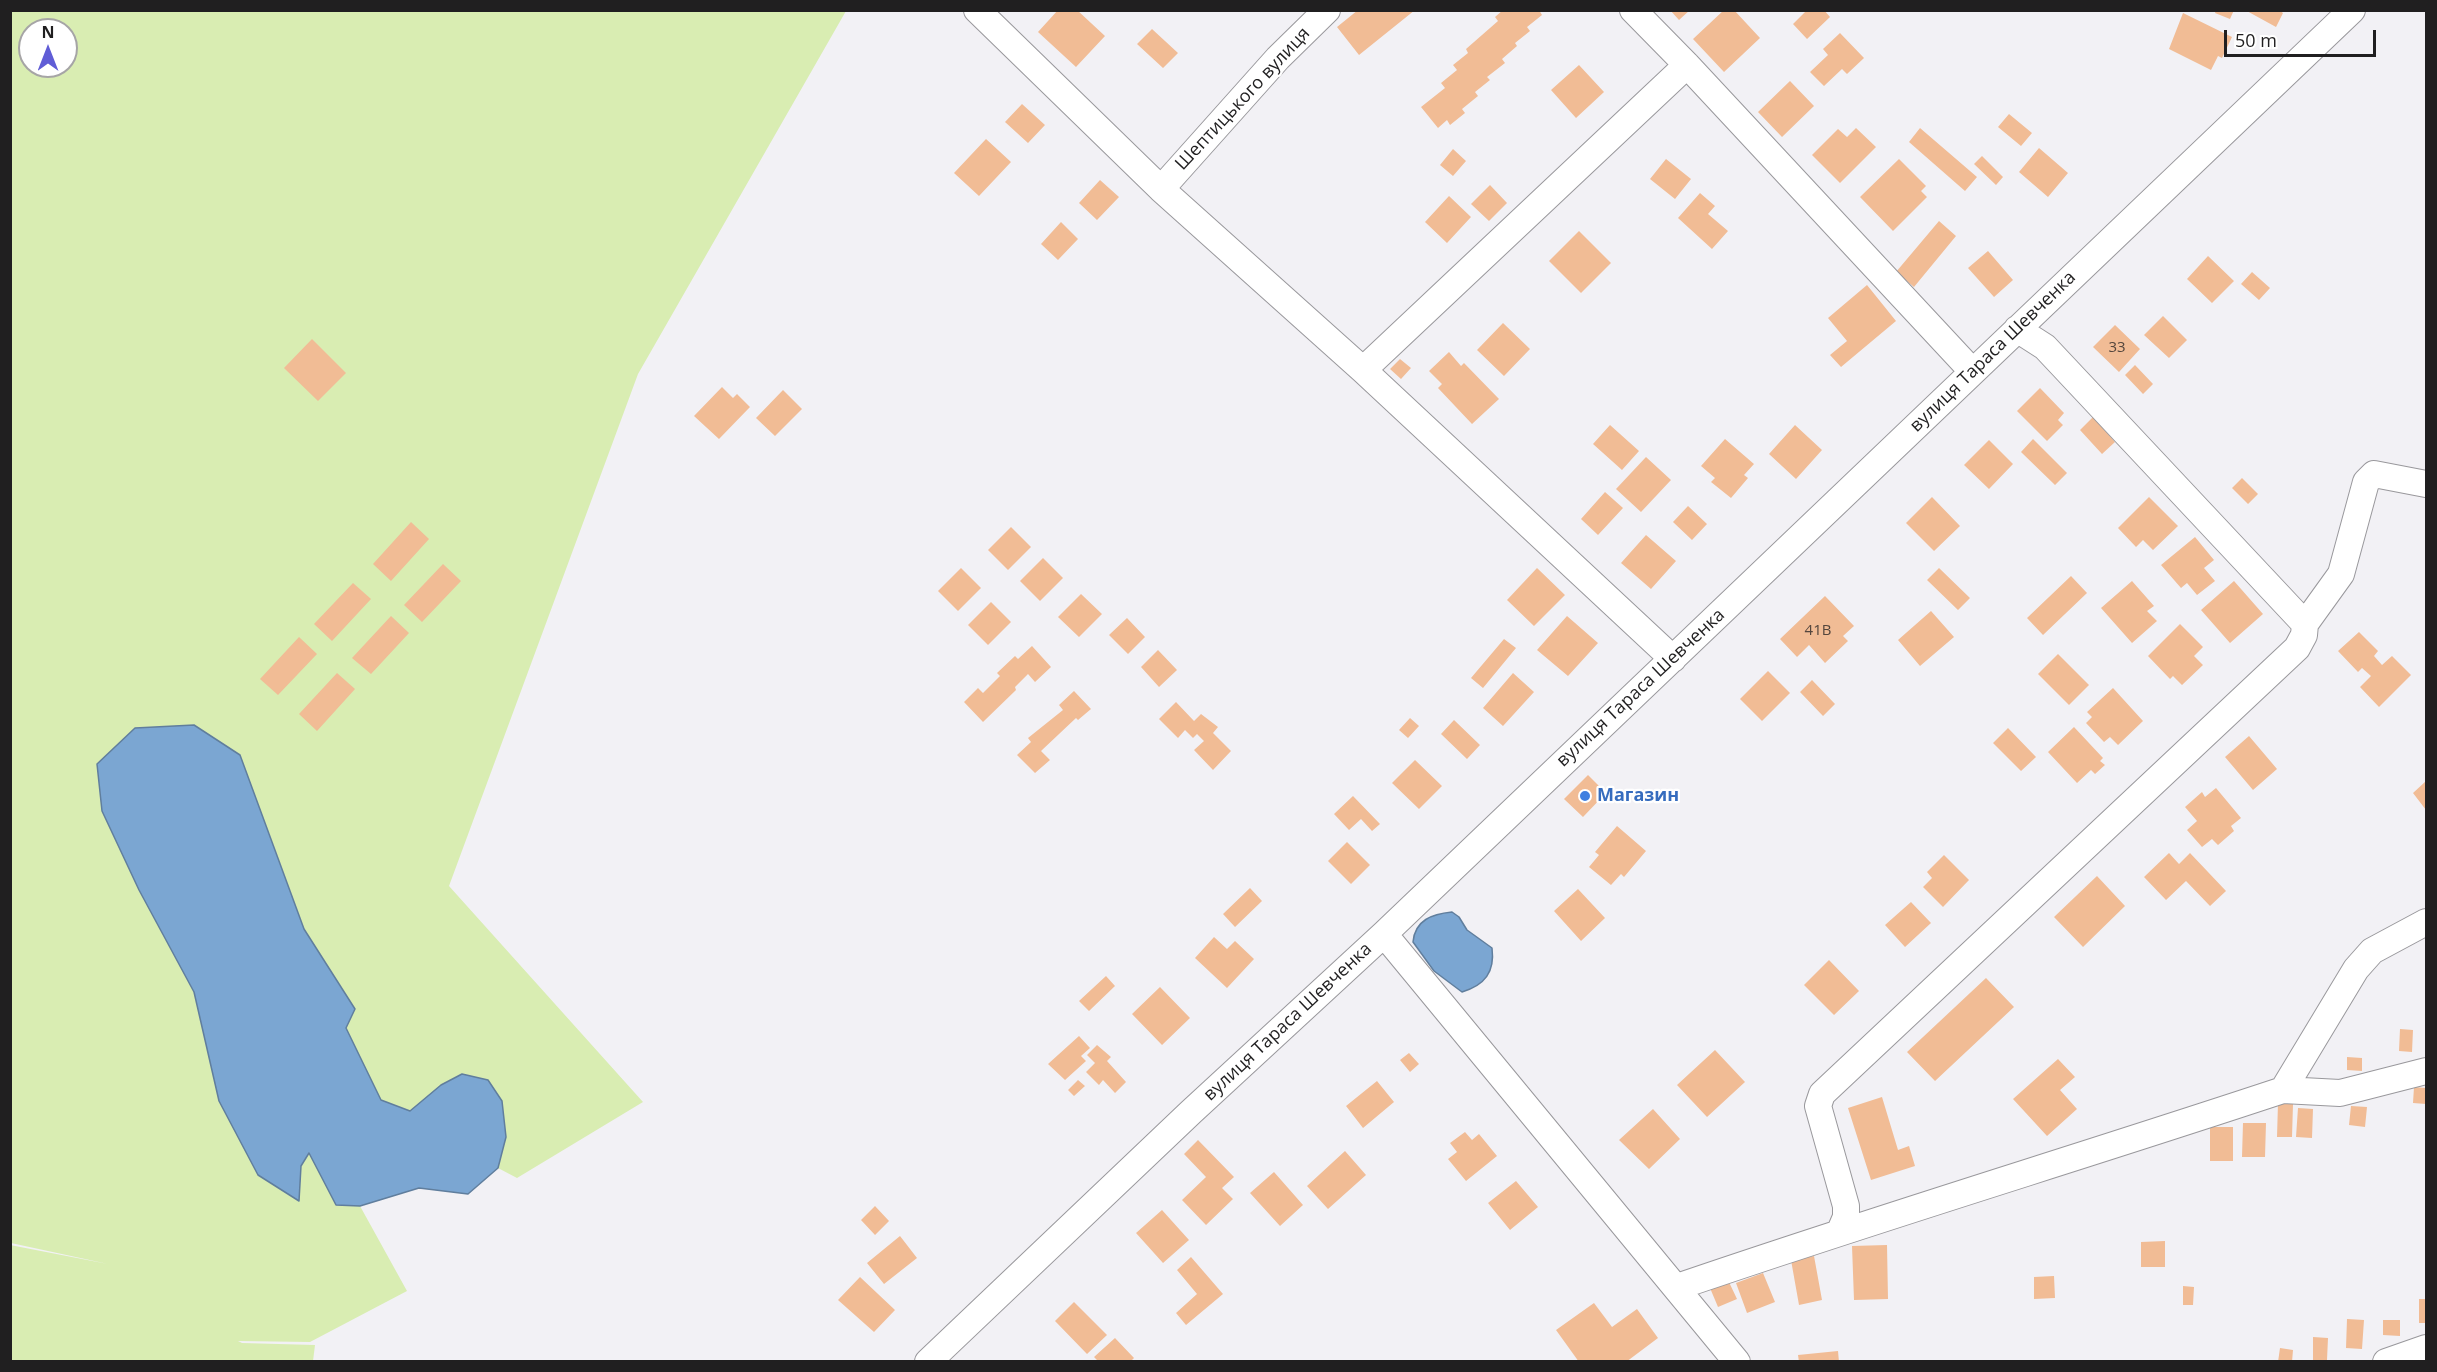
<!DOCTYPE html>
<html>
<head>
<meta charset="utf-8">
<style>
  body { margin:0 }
  #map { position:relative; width:2437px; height:1372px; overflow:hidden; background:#f2f1f5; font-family:"Open Sans",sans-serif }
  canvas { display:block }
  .frame { position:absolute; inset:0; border:12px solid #201f20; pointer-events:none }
  .north { position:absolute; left:18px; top:18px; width:60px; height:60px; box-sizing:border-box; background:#fff; border:2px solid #a6a5a6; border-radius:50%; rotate:0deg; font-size:16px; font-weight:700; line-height:24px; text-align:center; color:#201f20 }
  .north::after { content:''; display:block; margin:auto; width:21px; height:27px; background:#605dd6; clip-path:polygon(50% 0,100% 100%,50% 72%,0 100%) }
  .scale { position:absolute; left:2224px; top:30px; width:152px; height:27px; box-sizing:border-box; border:3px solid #201f20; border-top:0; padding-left:8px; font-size:18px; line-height:21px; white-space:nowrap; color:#201f20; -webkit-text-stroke:4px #fff; paint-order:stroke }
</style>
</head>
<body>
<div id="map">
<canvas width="2437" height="1372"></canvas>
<div class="frame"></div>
<div class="north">N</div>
<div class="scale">50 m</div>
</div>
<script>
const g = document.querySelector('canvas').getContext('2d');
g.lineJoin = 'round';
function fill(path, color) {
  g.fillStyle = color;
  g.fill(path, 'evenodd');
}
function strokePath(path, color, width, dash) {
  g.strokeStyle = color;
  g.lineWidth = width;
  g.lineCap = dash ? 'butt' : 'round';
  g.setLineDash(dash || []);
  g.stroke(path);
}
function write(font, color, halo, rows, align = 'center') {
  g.font = font + ' "Open Sans",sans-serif';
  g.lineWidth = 4.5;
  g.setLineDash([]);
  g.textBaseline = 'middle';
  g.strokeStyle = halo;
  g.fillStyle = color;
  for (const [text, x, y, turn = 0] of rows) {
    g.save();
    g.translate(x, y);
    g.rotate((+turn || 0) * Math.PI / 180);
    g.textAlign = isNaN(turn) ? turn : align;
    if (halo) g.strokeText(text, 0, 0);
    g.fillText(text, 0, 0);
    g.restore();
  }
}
const green = new Path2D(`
  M11 11H846L638 374 449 886 643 1102 517 1178 498 1168 506 1137 501 1101 410 1111 381 1100 346 1028 354 1009 304 929 269 833 102 811 139 890 194 992 219 1101 299 1200 301 1166 309 1152 336 1205 360 1206 407 1291 310 1342 238 1341 242 1343 315 1345 313 1361H11L10 1245 108 1264 11 1243ZM30 30H66V66H30Z`);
const water = new Path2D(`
  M194 725 240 755 304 929 355 1009 346 1028 381 1100 410 1111 441 1085 462 1074 488 1080 502 1101 506 1137 498 1168 468 1194 419 1188 360 1206 336 1205 309 1153 301 1166 299 1201 258 1175 219 1101 194 992 139 890 102 811 97 764 135 728Z
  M1452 912 1459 917 1467 930 1492 948C1495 972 1485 985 1462 992L1434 971 1413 942C1415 920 1432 914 1452 912Z`);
const building = new Path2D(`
  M1058 10H1077L1105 36 1076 67 1038 32Z
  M1358 10H1415L1359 55 1337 27Z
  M1503 10H1539L1542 15 1527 27 1530 31 1515 43 1517 46 1502 59 1505 63 1487 77 1490 80 1475 92 1478 96 1462 109 1465 113 1450 125 1447 120 1438 128 1421 107 1445 88 1441 83 1457 70 1453 65 1468 53 1466 49 1498 21 1495 17Z
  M1670 10H1690L1679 20Z
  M1724 10H1734L1760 38 1724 72 1693 39Z
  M1807 10H1824L1830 17 1807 39 1793 24Z
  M2216 10H2234L2230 19 2215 13Z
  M2245 10H2279L2283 13 2276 27Z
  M2183 13 2232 37 2222 58 2218 56 2211 70 2169 49Z
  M1152 29 1178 53 1163 68 1137 44Z
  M1840 33 1864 58 1847 74 1842 69 1824 86 1810 72 1828 55 1823 49Z
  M1579 65 1604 92 1576 118 1551 90Z
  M1790 81 1814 106 1782 137 1758 112Z
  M1022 104 1045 125 1028 143 1005 122Z
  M2009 114 2032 133 2021 146 1998 127Z
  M1856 128 1876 147 1840 183 1812 155 1838 129 1847 137Z
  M1920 128 1977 177 1965 191 1909 142Z
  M986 139 1011 162 979 196 954 173Z
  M2039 148 2068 173 2048 197 2019 172Z
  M1453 149 1466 161 1453 176 1440 165Z
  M1982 156 2003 177 1996 185 1974 164Z
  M1666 159 1691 179 1675 199 1650 179Z
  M1899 159 1926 186 1921 191 1927 197 1893 231 1860 197Z
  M1100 180 1119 197 1097 220 1079 203Z
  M1490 185 1507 203 1489 221 1471 204Z
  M1700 193 1715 206 1708 214 1728 231 1712 249 1678 218Z
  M1449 196 1471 217 1447 243 1425 222Z
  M1939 221 1956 236 1914 287 1896 272Z
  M1061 222 1078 239 1058 260 1041 244Z
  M1579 231 1611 263 1581 293 1549 261Z
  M1988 251 2013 280 1994 297 1968 268Z
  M2208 256 2234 281 2212 303 2187 279Z
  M2252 272 2270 288 2259 300 2241 284Z
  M1867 285 1896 321 1841 367 1830 355 1847 341 1828 318Z
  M2163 316 2187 340 2169 358 2144 335Z
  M1503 323 1530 349 1504 376 1477 350Z
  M2115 325 2140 349 2119 372 2093 347Z
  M312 339 346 373 318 401 284 368Z
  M1449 352 1461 366 1464 363 1499 399 1472 424 1438 388 1442 384 1429 371Z
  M1400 359 1411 368 1401 379 1390 369Z
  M2135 365 2153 384 2143 394 2125 375Z
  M722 387 733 398 737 394 750 407 719 439 694 416Z
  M2040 388 2064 413 2058 420 2063 425 2047 441 2017 411Z
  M783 390 802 409 775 436 756 418Z
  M2093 417 2115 442 2102 454 2080 430Z
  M1610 425 1639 451 1622 470 1593 444Z
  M1795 425 1822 450 1796 479 1769 454Z
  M1725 439 1754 464 1744 475 1748 478 1731 498 1711 482 1715 478 1701 466Z
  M2033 439 2067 473 2055 485 2021 452Z
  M1989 440 2013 464 1989 489 1964 465Z
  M1646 457 1671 480 1641 512 1616 489Z
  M2242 478 2258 494 2248 504 2232 488Z
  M1605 492 1623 508 1598 535 1581 519Z
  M1932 497 1960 526 1934 551 1906 523Z
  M2149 497 2178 526 2153 550 2143 540 2136 547 2118 528Z
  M1688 506 1707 524 1692 540 1673 522Z
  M411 522 429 539 391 581 373 564Z
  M1011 527 1031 547 1008 570 988 550Z
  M1646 535 1676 561 1651 589 1621 563Z
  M2195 537 2214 560 2204 568 2215 581 2197 595 2187 583 2181 588 2161 565Z
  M1043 558 1063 578 1040 601 1020 581Z
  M443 564 461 581 422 622 404 605Z
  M961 568 981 588 958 611 938 591Z
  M1537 568 1565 595 1534 626 1507 600Z
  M1939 568 1970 598 1958 610 1927 580Z
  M2071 576 2087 593 2043 635 2027 618Z
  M2132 581 2154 606 2147 611 2157 621 2132 643 2101 608Z
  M2234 581 2263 614 2230 643 2201 610Z
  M353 583 371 599 332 641 314 624Z
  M1081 594 1102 614 1079 637 1058 617Z
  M1825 596 1854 626 1843 636 1848 641 1825 663 1809 645 1797 657 1780 639Z
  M991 602 1011 622 988 645 968 625Z
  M1931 611 1954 637 1920 666 1898 640Z
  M391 616 409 633 371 674 352 658Z
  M1567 616 1598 643 1568 676 1537 650Z
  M1127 618 1145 637 1128 654 1109 635Z
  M2180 624 2203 647 2194 656 2203 665 2182 685 2173 676 2170 679 2148 656Z
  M2359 632 2378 651 2374 656 2382 665 2392 656 2411 675 2379 707 2360 687 2371 676 2362 668 2358 672 2338 651Z
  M299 637 317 654 278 695 260 679Z
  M1504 639 1516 648 1483 688 1471 678Z
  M1032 646 1051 667 1035 682 1028 674 1015 687 1016 690 983 722 964 702 978 688 983 693 1000 676 997 673 1015 656 1018 659Z
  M1158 650 1177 670 1159 687 1141 667Z
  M2058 654 2089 685 2069 705 2038 674Z
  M1768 671 1790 693 1762 721 1740 699Z
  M337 673 355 689 317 731 299 714Z
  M1513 673 1534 692 1503 726 1483 708Z
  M1812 680 1835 704 1823 716 1800 692Z
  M2113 688 2143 721 2118 745 2110 737 2104 742 2086 723 2092 717 2087 712Z
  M1074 691 1091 709 1078 720 1076 718 1041 751 1050 760 1035 773 1017 755 1031 742 1028 738 1063 710 1059 705Z
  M1176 702 1194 721 1201 714 1218 727 1213 733 1231 751 1213 770 1194 750 1204 741 1197 734 1193 738 1185 730 1178 738 1159 719Z
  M1410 718 1419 726 1408 738 1399 730Z
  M1454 720 1480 745 1467 759 1441 734Z
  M2074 727 2103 758 2100 761 2105 765 2095 774 2091 770 2077 783 2048 752Z
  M2008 728 2036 757 2021 771 1993 743Z
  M2249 736 2277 769 2253 790 2225 757Z
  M1415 760 1442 786 1419 809 1392 783Z
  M1588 775 1606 793 1583 817 1564 799Z
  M2426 781V810L2413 793Z
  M2216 788 2241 818 2231 826 2234 831 2218 845 2212 839 2202 847 2187 830 2197 821 2185 807 2202 792 2205 797Z
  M1353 796 1380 824 1372 831 1361 819 1349 830 1334 814Z
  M1617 826 1646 851 1624 877 1621 874 1611 885 1589 867 1599 855 1595 852Z
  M1347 842 1370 865 1351 884 1328 861Z
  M2169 853 2179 864 2190 853 2226 891 2210 906 2186 881 2166 900 2144 877Z
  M1944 855 1969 880 1943 907 1923 887 1932 878 1927 872Z
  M2097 876 2125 906 2083 947 2054 917Z
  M1250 888 1262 901 1235 927 1223 914Z
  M1578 889 1605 918 1581 941 1554 911Z
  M1911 902 1931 923 1905 947 1885 925Z
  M1214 937 1227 949 1235 941 1254 959 1227 988 1195 958Z
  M1829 960 1859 991 1834 1015 1804 985Z
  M1106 976 1115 986 1089 1011 1079 1001Z
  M1986 978 2014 1007 1935 1081 1907 1052Z
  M1160 987 1190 1018 1162 1045 1132 1014Z
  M2400 1029 2413 1030 2412 1052 2399 1051Z
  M1079 1036 1090 1048 1081 1056 1086 1061 1065 1080 1048 1064Z
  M1097 1045 1111 1057 1107 1061 1126 1082 1115 1093 1103 1080 1099 1085 1086 1072 1095 1063 1087 1055Z
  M1715 1050 1745 1082 1707 1117 1677 1085Z
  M1409 1053 1419 1064 1410 1072 1400 1060Z
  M2347 1057 2362 1058V1071L2347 1070Z
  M2058 1059 2075 1077 2060 1090 2077 1109 2047 1136 2013 1099Z
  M1078 1080 1085 1086 1074 1096 1068 1090Z
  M1377 1081 1394 1102 1363 1128 1346 1106Z
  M2414 1087 2426 1088V1104L2413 1103Z
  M1882 1097 1898 1150 1909 1146 1915 1166 1871 1180 1848 1108Z
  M2278 1103 2293 1104 2292 1137H2277Z
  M2351 1106 2367 1107 2365 1127 2349 1125Z
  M2298 1108 2313 1109 2312 1138 2296 1137Z
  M1653 1109 1680 1139 1649 1169 1619 1140Z
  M2243 1123H2266L2265 1157H2242Z
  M2210 1127H2233V1161H2210Z
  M1465 1132 1472 1140 1479 1134 1497 1156 1466 1181 1448 1159 1457 1152 1450 1143Z
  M1198 1140 1234 1177 1222 1188 1233 1199 1206 1225 1182 1200 1206 1177 1184 1154Z
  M1345 1151 1366 1175 1328 1209 1307 1186Z
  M1274 1172 1303 1205 1280 1226 1250 1193Z
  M1516 1181 1538 1207 1510 1230 1488 1203Z
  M875 1206 889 1221 875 1235 861 1220Z
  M1162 1210 1189 1240 1163 1263 1136 1233Z
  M900 1236 917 1258 884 1284 867 1263Z
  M2165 1241V1267H2141V1242Z
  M1887 1245 1888 1299 1854 1300 1852 1246Z
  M1814 1256 1822 1300 1799 1305 1791 1260Z
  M1191 1257 1223 1294 1186 1325 1176 1313 1197 1294 1177 1270Z
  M1763 1273 1775 1302 1747 1313 1736 1283Z
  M2054 1276 2055 1298 2034 1299V1277Z
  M860 1277 895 1310 874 1332 838 1300Z
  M1728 1280 1737 1299 1718 1307 1710 1288Z
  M2183 1286 2194 1287 2193 1305H2183Z
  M2419 1299H2426V1323H2419Z
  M1074 1302 1107 1335 1087 1354 1055 1321Z
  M1594 1303 1612 1327 1637 1309 1658 1338 1626 1362H1579L1556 1330Z
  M2347 1319 2364 1320 2362 1349 2346 1348Z
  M2383 1320H2400V1336L2383 1335Z
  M2313 1337 2328 1338 2327 1360H2313Z
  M1115 1338 1134 1358 1130 1362H1099L1094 1357Z
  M2280 1348 2293 1350 2292 1362H2278Z
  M1838 1351 1839 1362H1799L1798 1355Z`);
const minor = new Path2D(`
  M977 10 1161 189 1363 370 1673 659
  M1633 10 1687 65
  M1161 189 1278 58 1327 10
  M1363 370 1687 65 1972 371
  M2305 624 2341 574 2366 482 2374 474 2426 484
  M1384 934 1737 1362
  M2283 1090 2340 1093 2426 1071
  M1840 1231 1846 1217V1206L1818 1106 1822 1094 2297 648 2304 635 2305 624 2275 592 2045 347 2017 329
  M1677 1287C1878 1218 2081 1157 2283 1090L2356 969 2372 951 2426 922
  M928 1362 1191 1112 1384 934 2352 10
  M2386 1362 2426 1348`);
const markers = [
  [1585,796,6,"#3f7fe0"]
];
const numberNames = [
  ["33",2117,348],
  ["41В",1818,631]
];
const streetNames = [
  ["Шептицького вулиця",1243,99,-47],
  ["вулиця Тараса Шевченка",1993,352,-44],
  ["вулиця Тараса Шевченка",1641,688,-43],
  ["вулиця Тараса Шевченка",1288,1022,-43]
];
const shopNames = [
  ["Магазин",1597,796]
];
fill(green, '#d9edb2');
fill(water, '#7ba6d2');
strokePath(water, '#607e9d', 1.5);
fill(building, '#f1bc95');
strokePath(minor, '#99989c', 28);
strokePath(minor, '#fff', 26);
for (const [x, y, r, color] of markers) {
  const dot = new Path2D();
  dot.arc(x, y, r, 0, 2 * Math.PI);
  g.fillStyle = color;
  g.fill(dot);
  strokePath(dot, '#fff', 2);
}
write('15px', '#54463d', null, numberNames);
write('18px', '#201f20', '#fff', streetNames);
write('bold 18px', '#366cbe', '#fff', shopNames, 'left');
</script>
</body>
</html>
